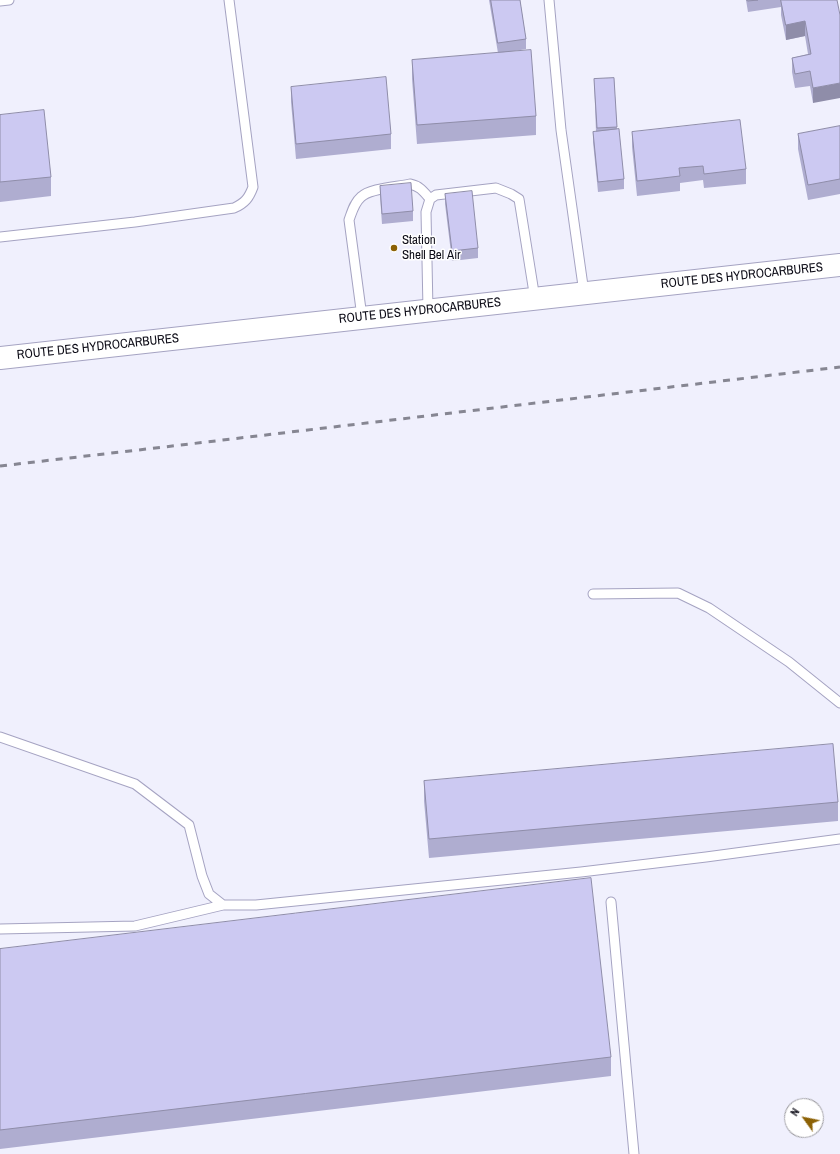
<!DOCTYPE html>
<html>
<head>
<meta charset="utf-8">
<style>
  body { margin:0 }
  #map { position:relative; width:840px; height:1154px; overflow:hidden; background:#f0f0fd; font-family:"Archivo Narrow",sans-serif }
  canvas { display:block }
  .north { position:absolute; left:784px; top:1098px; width:40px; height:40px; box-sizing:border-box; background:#fff; border:1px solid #9e9da2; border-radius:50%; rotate:303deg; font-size:11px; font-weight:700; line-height:16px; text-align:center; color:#0c0b16 }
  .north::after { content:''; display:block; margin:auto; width:14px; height:18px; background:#8c6105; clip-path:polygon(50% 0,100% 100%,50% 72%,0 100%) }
</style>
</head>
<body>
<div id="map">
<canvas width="840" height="1154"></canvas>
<div class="north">N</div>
</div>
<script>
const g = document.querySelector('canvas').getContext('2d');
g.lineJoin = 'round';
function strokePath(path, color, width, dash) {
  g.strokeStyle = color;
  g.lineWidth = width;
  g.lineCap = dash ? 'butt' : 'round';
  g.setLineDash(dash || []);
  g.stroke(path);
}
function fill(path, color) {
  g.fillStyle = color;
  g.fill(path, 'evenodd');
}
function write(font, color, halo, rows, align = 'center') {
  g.font = font + ' "Archivo Narrow",sans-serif';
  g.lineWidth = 3;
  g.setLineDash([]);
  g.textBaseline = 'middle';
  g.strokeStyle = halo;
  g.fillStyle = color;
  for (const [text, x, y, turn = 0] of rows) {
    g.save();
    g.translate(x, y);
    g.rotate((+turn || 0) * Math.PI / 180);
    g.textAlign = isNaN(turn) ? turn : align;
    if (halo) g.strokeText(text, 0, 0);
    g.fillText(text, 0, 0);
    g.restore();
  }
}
const service = new Path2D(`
  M549 0 561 130 584 293
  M0 1 9 0
  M0 237 135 222 234 208C245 203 249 198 253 187L229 0
  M428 310 426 212 430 199 436 195 496 188 511 194 519 199 535 299
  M362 317 349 220C352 212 354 203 361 197 370 188 397 187 410 184 420 186 424 192 430 199
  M593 594 678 593 709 608 789 662 840 703
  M0 737 135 784 189 825 202 876 209 894 223 905H256L581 872 706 857 840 839
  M611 902 634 1154
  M0 929 135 926 223 905`);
const tertiary = new Path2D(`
  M0 358 840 265`);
const rail = new Path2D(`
  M0 466 164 447 840 367`);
const wall = new Path2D(`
  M489 0H520L526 39V49L504 53 536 116V135L417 144 412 79V60L498 53Z
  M746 0H837L813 103 810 86 795 88 792 72V58L808 54 805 36 786 40 781 15V7L748 12Z
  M614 78 617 130 624 179V189L598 192 593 142V132H596L594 79Z
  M291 87 391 134V149L296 159 291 102Z
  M0 115 51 177V196L0 202Z
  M840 126V194L808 200 798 149V134Z
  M632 132 746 169V184L704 188 703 180 680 183V191L637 196 632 147Z
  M380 186 413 211V221L382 224 380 196Z
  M445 194 478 248V258L452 261 445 204Z
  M424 781 838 802V821L429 858 424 801Z
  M0 949 611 1057V1076L0 1149Z`);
const shadedWall = new Path2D(`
  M805 21V36L786 40V25Z
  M840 83V98L813 103V88Z`);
const building = new Path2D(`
  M491 0H520L526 39 498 43Z
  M747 0H758L748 1Z
  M781 0H837L840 15V83L813 88 810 71 795 74 792 58 811 54 805 21 786 25Z
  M531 50 536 116 417 125 412 60Z
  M386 77 391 134 296 144 291 87Z
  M614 78 617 127 597 128 594 79Z
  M44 110 51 177 0 182V115Z
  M740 120 746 169 704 174 703 166 679 168 680 176 637 181 632 132Z
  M840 126V179L808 185 798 134Z
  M619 129 624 179 598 182 593 132Z
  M411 183 413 211 382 214 380 186Z
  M472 191 478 248 452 251 445 194Z
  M833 744 838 802 429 839 424 781Z
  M591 878 611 1057 0 1130V949Z`);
const markers = [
  [394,248,4,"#8c6105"]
];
const poiNames = [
  ["Station",402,241],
  ["Shell Bel Air",402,256]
];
const streetNames = [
  ["ROUTE DES HYDROCARBURES",742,276,-6],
  ["ROUTE DES HYDROCARBURES",420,311,-6],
  ["ROUTE DES HYDROCARBURES",98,347,-6]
];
strokePath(service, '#a5a3c2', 11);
strokePath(tertiary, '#a5a3c2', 24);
strokePath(service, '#fff', 9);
strokePath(tertiary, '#fff', 22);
strokePath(rail, '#868692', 3, [7, 7]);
fill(wall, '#afadd0');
fill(shadedWall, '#8f8da9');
fill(building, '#ccc9f2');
strokePath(building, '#8f8da9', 1);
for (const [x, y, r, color] of markers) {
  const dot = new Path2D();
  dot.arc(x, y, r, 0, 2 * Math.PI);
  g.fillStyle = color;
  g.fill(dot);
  strokePath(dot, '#fff', 1.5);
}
write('13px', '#0c0b16', '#fff', poiNames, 'left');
write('13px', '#0c0b16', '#fff', streetNames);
</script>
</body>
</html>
